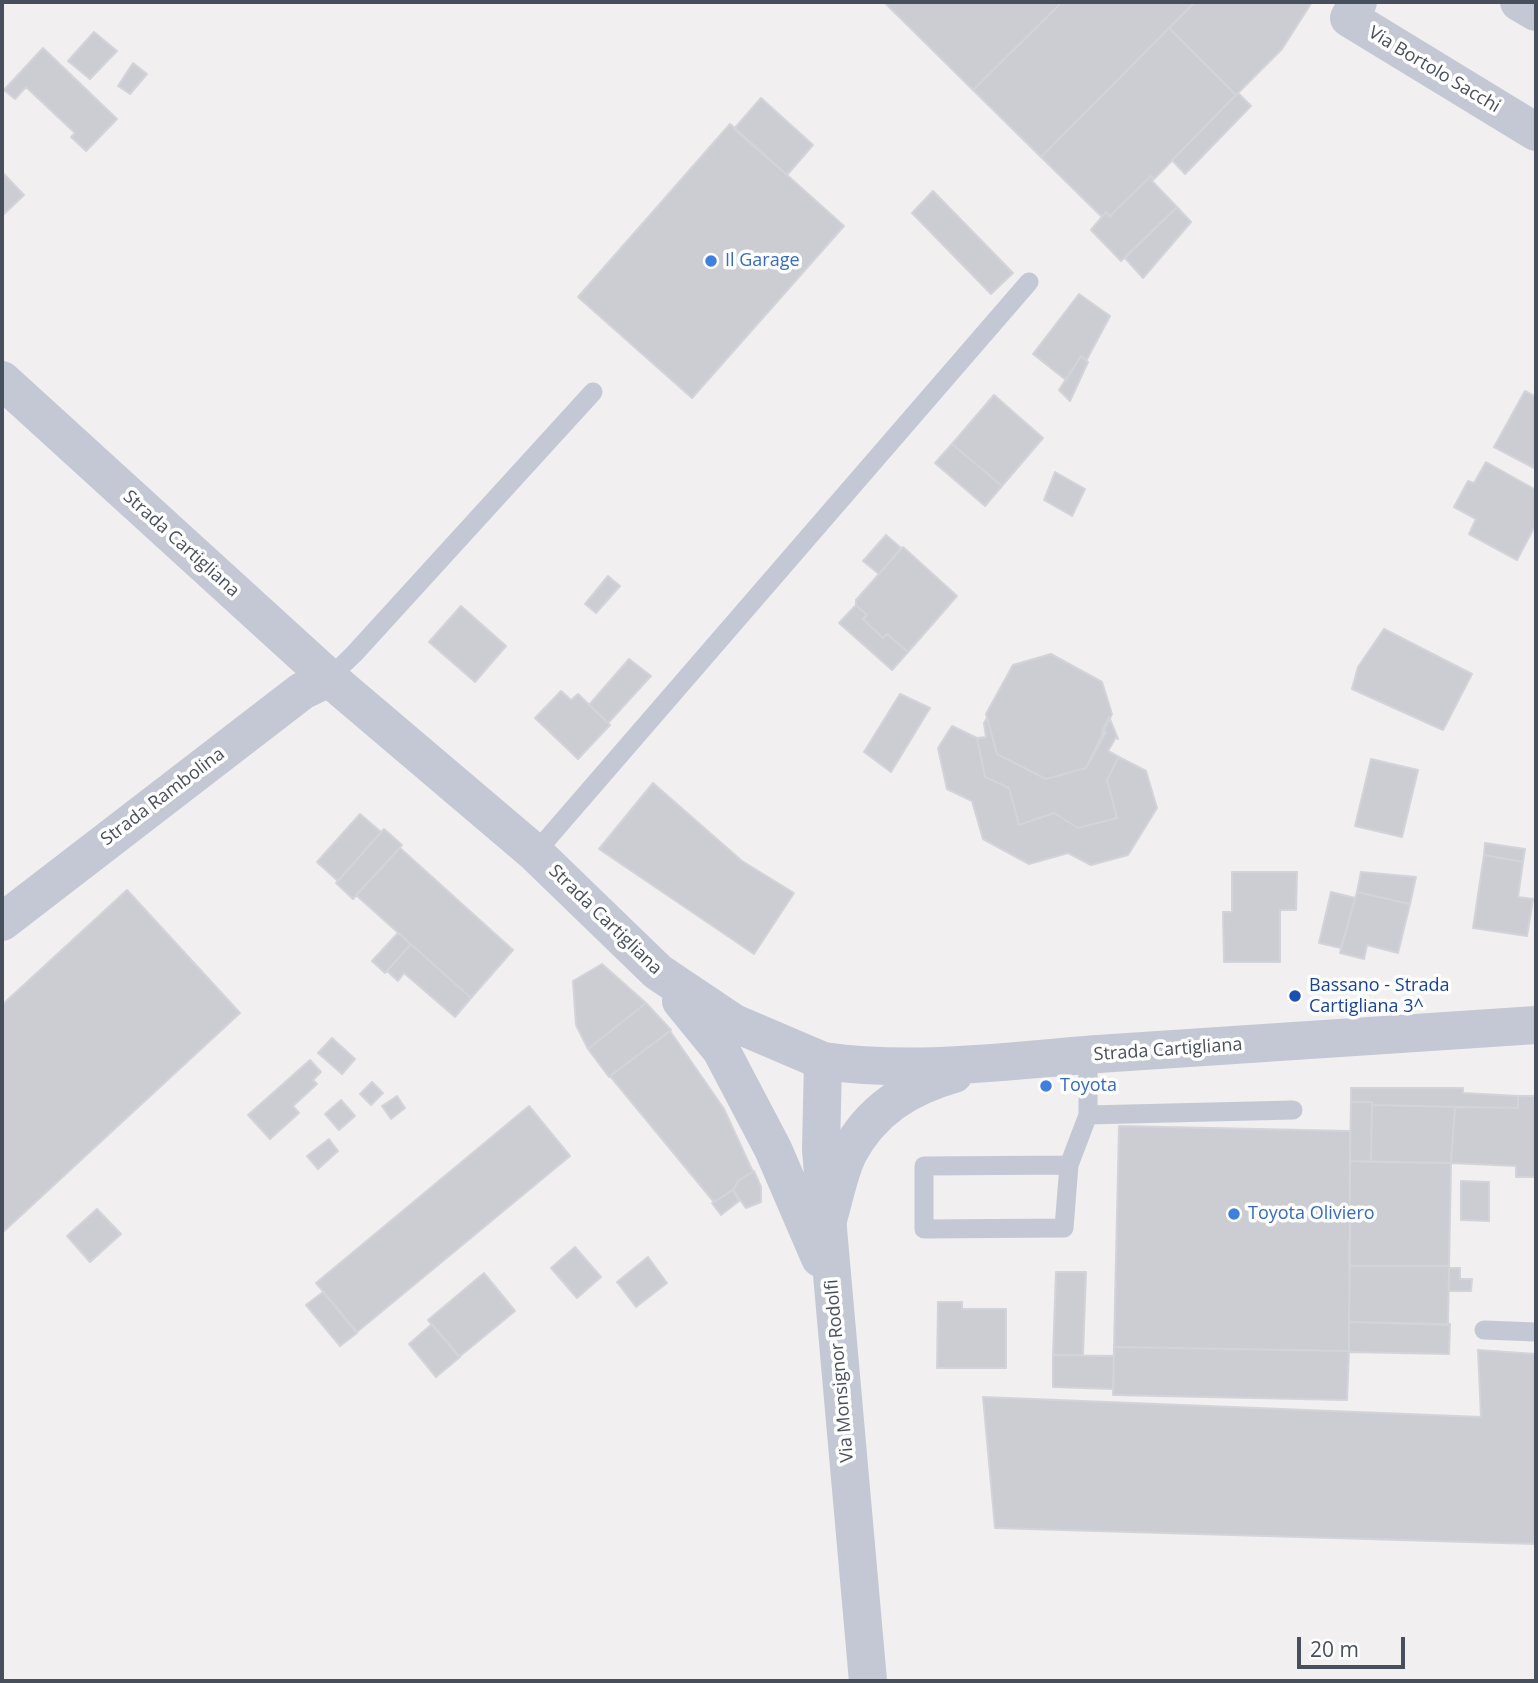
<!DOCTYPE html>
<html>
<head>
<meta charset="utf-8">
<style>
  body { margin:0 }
  #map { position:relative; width:1538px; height:1683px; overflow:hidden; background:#f1efef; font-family:"Open Sans",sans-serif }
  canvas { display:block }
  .frame { position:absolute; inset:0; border:4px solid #474e5c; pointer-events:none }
  .scale { position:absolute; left:1297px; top:1637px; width:108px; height:32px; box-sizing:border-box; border:4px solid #474e5c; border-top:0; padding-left:9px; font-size:21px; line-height:24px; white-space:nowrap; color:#474e5c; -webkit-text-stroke:5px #fff; paint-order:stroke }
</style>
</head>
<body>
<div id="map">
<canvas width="1538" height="1683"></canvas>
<div class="frame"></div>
<div class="scale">20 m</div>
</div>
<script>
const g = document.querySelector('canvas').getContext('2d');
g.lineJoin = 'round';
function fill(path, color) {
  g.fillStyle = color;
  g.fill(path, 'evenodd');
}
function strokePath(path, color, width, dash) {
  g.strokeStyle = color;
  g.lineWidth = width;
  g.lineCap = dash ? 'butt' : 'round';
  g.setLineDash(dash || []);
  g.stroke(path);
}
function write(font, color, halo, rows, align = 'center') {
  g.font = font + ' "Open Sans",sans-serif';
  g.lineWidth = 7;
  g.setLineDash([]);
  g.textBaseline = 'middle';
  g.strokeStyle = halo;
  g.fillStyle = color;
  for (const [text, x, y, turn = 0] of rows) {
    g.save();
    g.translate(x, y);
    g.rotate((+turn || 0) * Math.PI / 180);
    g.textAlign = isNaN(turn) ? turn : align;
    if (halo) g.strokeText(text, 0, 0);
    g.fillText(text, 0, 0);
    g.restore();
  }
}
const building = new Path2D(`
  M884 2H1062L973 90Z
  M1062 2H1195L1041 157 973 90Z
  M1195 2H1312L1282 49 1236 95 1169 28Z
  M1169 28 1236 95 1154 179 1151 176 1110 216 1106 212 1102 217 1041 157Z
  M94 32 117 51 90 79 68 61Z
  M43 48 117 119 86 151 71 137 75 133 26 87 15 99 4 90Z
  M133 63 147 74 130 94 118 86Z
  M1238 93 1251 106 1185 174 1172 160Z
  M761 98 813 145 787 175 734 129Z
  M730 124 844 226 692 398 578 297Z
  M2 172 24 195 2 216Z
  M1151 176 1154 179 1152 181 1177 207 1121 261 1091 230 1106 212 1110 216Z
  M933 191 1013 273 991 294 912 213Z
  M1177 207 1191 222 1143 278 1125 258Z
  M1079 294 1110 316 1086 361 1081 356 1066 380 1033 354Z
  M1081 356 1088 362 1070 401 1059 390Z
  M1525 391 1536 397V469L1494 447Z
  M994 395 1043 438 1002 486 952 444Z
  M952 444 1002 486 985 506 935 463Z
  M1486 462 1536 490V524L1517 560 1469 534 1476 519 1454 507 1468 481 1474 483Z
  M1055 472 1085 489 1072 516 1044 500Z
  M886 535 901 548 879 574 863 561Z
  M903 547 957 596 908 652 887 634 883 638 863 619 867 615 856 605V600Z
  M608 576 620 586 596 613 585 604Z
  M856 605 867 615 863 619 883 638 887 634 908 652 892 670 839 623Z
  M461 606 506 646 475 682 429 642Z
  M1384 629 1472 674 1443 730 1352 689 1358 667Z
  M1051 654 1102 682 1112 714 1086 768 1046 779 997 754 986 714 1013 665Z
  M629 659 651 676 608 723 589 705Z
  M561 691 571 700 578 694 610 725 578 759 535 718Z
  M900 694 930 708 891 772 864 752Z
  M1109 717 1118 739 1116 737 1108 751 1119 757 1107 780 1117 818 1078 828 1054 813 1019 825 1009 788 985 777 977 738 986 737 984 723 987 718 997 754 1046 779 1086 768 1106 732 1102 731Z
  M952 726 977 738 985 777 1009 788 1019 825 1054 813 1078 828 1117 818 1107 780 1119 757 1146 771 1157 808 1128 855 1091 865 1068 853 1029 864 983 839 972 801 947 789 938 748Z
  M1371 759 1418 770 1402 837 1355 826Z
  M653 783 742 861 794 893 754 954 599 849Z
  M360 814 381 832 338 881 317 862Z
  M384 829 402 845 353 899 336 883Z
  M1485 843 1525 849 1523 862 1484 855Z
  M400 848 513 950 471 998 356 895Z
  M1484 855 1523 862 1518 897 1533 899 1527 936 1473 928Z
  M1232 872H1297L1296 910H1280V962H1224L1223 912H1232Z
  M1361 872 1416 877 1410 904 1357 892Z
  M127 890 240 1013 2 1233V1005Z
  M1331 892 1355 898 1341 948 1319 943Z
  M1357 892 1410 904 1398 953 1367 945 1364 959 1340 953Z
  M398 933 411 944 385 973 372 961Z
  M411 944 471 998 455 1017 404 973 398 981 387 971Z
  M602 964 646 1003 588 1049 576 1025 573 981Z
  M646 1003 671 1030 609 1077 588 1049Z
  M670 1031 724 1109 753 1172 738 1181 734 1189 714 1202 610 1076Z
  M332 1038 355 1059 342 1074 318 1053Z
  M310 1060 321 1072 313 1080 317 1084 293 1106 299 1113 270 1139 248 1115Z
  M372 1082 383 1093 371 1105 360 1094Z
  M1351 1088H1463V1093L1518 1096V1108L1372 1105V1102H1351Z
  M397 1096 405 1108 391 1119 382 1106Z
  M1518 1096H1536V1177H1516V1166L1451 1163 1455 1107 1518 1108Z
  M341 1100 355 1116 339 1130 325 1114Z
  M1351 1102H1372L1371 1162 1350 1161Z
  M1372 1105 1455 1107 1451 1163 1371 1162Z
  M529 1106 570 1156 357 1332 316 1283Z
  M1119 1126 1350 1131 1349 1351 1114 1347Z
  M329 1139 338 1151 318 1169 307 1156Z
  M1350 1161 1451 1163 1449 1266H1350Z
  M754 1171 761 1187V1202L746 1208 733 1190 738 1181Z
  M1461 1181 1489 1182V1221L1461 1220Z
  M733 1190 739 1201 721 1215 712 1203Z
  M97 1209 121 1234 90 1262 67 1236Z
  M575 1247 601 1277 577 1298 551 1268Z
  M648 1257 667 1283 636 1307 617 1282Z
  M1350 1266H1449L1448 1325 1349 1322Z
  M1449 1268H1460V1279H1472L1471 1291H1449Z
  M1056 1272H1086L1083 1355H1053Z
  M484 1273 515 1311 459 1357 428 1320Z
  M323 1292 357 1333 340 1346 306 1305Z
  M938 1302H962V1309H1006V1368H937Z
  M1349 1322 1450 1324 1449 1354 1349 1352Z
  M432 1324 460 1357 436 1377 409 1344Z
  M1114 1347 1349 1351 1347 1400 1113 1395Z
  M1478 1350 1536 1354V1544L995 1528 983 1397 1481 1417Z
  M1053 1355 1114 1356 1113 1389 1053 1387Z`);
const service = new Path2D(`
  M329 678 354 654 593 392
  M535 853 1029 282
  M1088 1115 1293 1110
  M1069 1165 924 1166V1229L1064 1228 1069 1165 1088 1115V1055
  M1484 1330 1536 1332`);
const minor = new Path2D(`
  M1358 2 1349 18 1536 132
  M1519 2 1536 12
  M2 922 302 691 329 678
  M823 1061C915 1074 1006 1061 1098 1054 1244 1045 1390 1035 1536 1025
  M827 1223C834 1201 838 1175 848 1154 871 1110 908 1087 954 1074`);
const tertiary = new Path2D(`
  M2 380 329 678 535 853 658 972 734 1023 823 1061 821 1150 868 1681
  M681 1001 721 1050 773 1149 820 1258`);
const markers = [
  [711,261,7,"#3f7fe0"],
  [1295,996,7,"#1a4fb4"],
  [1046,1086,7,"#3f7fe0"],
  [1234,1214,7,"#3f7fe0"]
];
const streetNames = [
  ["Via Bortolo Sacchi",1434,70,31],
  ["Strada Cartigliana",181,544,42],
  ["Strada Rambolina",163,797,-37],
  ["Strada Cartigliana",605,920,44],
  ["Strada Cartigliana",1168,1050,-4],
  ["Via Monsignor Rodolfi",840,1371,-95]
];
const shopNames = [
  ["Il Garage",725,261],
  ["Toyota",1060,1086],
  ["Toyota Oliviero",1248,1214]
];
const transitNames = [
  ["Bassano - Strada",1309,986],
  ["Cartigliana 3^",1309,1007]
];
fill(building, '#cccdd3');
strokePath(building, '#d3d3da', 2);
strokePath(service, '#c3c8d4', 19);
strokePath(minor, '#c3c8d4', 38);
strokePath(tertiary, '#c3c8d4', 38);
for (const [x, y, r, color] of markers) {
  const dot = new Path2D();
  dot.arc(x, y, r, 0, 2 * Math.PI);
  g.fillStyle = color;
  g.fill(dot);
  strokePath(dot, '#fff', 2.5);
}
write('18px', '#474e5c', '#fff', streetNames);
write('18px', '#366cbe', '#fff', shopNames, 'left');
write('18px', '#164399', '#fff', transitNames, 'left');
</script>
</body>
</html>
